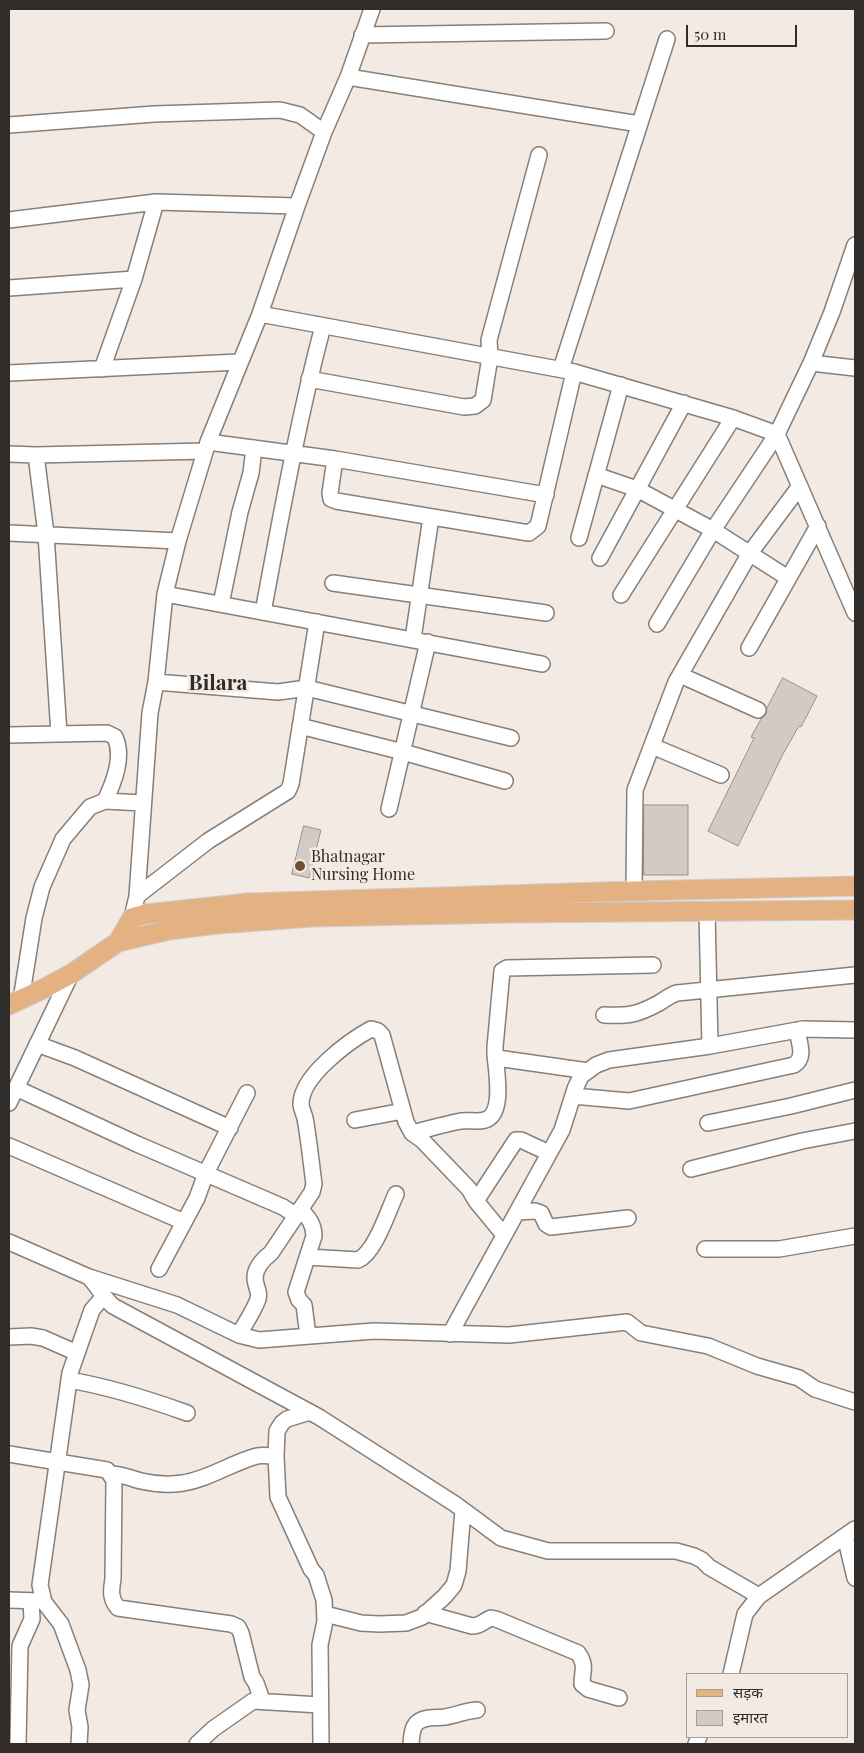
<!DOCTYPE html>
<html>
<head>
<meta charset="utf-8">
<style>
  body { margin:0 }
  #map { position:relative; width:864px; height:1753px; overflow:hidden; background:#f3eae3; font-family:"Playfair Display","Noto Sans Devanagari",serif }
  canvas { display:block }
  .frame { position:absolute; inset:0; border:10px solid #2f2c29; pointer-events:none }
  .legend { position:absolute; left:686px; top:1673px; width:162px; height:65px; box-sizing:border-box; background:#f3eae3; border:1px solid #a59e99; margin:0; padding:6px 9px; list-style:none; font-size:15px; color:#2f2c29 }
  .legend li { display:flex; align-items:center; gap:10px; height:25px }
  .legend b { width:25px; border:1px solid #a59e99 }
  .scale { position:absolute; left:686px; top:25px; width:111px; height:22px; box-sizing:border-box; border:2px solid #2f2c29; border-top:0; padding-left:6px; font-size:15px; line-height:18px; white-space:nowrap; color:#2f2c29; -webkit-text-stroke:4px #f3eae3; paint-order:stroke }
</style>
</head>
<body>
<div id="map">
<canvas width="864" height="1753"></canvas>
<div class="frame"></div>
<ul class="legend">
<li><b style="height:6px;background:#e4b282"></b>सड़क</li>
<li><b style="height:14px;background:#d3cac3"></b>इमारत</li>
</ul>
<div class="scale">50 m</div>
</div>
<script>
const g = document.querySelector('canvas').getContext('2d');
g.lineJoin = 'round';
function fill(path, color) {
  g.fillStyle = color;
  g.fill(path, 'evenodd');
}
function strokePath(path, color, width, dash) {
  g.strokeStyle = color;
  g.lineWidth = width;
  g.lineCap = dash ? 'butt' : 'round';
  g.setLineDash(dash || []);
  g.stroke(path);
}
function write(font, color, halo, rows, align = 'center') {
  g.font = font + ' "Playfair Display",serif';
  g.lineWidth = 5;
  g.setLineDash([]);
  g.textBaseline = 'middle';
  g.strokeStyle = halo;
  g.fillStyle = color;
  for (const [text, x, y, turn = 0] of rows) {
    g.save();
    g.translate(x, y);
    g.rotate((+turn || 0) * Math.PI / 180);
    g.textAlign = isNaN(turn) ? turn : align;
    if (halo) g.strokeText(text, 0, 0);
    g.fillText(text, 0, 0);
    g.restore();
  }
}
const building = new Path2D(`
  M783 678 817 696 801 727 799 726 783 754 738 846 708 831 754 738 751 737 761 719 766 714 767 708Z
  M644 805H688V875H644Z
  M304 826 321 830 309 878 292 874Z`);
const minor = new Path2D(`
  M362 35 606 31
  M348 77 639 124
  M9 125 154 114 280 110 300 115 324 132
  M9 220 156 202 297 206
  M9 288 134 279
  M260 314 574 372 733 418 777 434 855 613
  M811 363 855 368
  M102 369 134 279 156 202
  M561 369 667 39
  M9 373 239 362
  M309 379 464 407 475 406 483 400 490 357 489 340 492 329 539 155
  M208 442 335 459 546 495
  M9 454 36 455 205 451
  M36 455 46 534 59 734
  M335 459 330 493 331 499 336 501 529 533 538 526 574 372
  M596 475 637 489 713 530 788 578
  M9 533 178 541
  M579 538 621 385
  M600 558 684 403
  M333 583 546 613
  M165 594 542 664
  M621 595 733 418
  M221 604 240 512 251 473 254 448
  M263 612C281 516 298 420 323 326
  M657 624 713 530 777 434 811 363 832 312 855 245
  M413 639 431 517
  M749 648 818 526
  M680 675 758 710
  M156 682 278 692 307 688 511 738
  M300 726 403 752 505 781
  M9 735 107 733 115 737C124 757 114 782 105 801
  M652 746 721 775
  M389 809 428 642
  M634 891 635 790 676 682 750 553 800 486
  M137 896 208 841 288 791 291 784 317 622
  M707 912 710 1046
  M132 918 137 896 150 713 156 682 165 594 178 541 208 442 260 314 297 206 324 132 348 77 372 9
  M21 1000 34 918 42 887 63 839 90 807 105 801 143 803
  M604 1015C629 1016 637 1015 659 1003 666 999 670 995 677 993L855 975
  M37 1044 75 1058 230 1128
  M588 1071 497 1058 495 1054V1047L502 971 507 968 653 965
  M16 1088 137 1144 283 1207 295 1215
  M573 1096 629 1101 794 1065C806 1058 799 1043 797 1030
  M9 1103 71 974
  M355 1120 403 1111
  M708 1123 791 1106 855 1090
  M412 1133C428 1129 445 1124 461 1121 469 1120 478 1122 485 1120 505 1114 496 1070 495 1054
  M9 1146 184 1222
  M691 1169 802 1141 855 1131
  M476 1201 516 1140H521L549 1153
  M300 1209C308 1217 314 1224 314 1236L296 1292 299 1300 304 1305 308 1336
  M517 1212 535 1211 541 1213 546 1224 551 1227 628 1218
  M9 1242 89 1277C98 1287 103 1297 113 1306L319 1417 455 1504 501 1538 548 1551H676L694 1556 702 1560 709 1567 759 1596
  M705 1249H779L855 1236
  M308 1257 358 1260C375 1253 388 1211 396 1194
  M159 1269 197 1198 206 1173 247 1093
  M89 1277 177 1305 239 1335 259 1340 374 1331 509 1335 627 1322 641 1333 708 1346 757 1366 799 1378 815 1389 855 1402
  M450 1334 562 1130 575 1089 581 1076 596 1065 609 1060 710 1046 803 1029 855 1030
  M239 1335C245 1323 254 1311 258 1299 260 1292 257 1290 256 1284 252 1271 262 1260 271 1253L312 1192 314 1184C311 1162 309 1140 305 1118 304 1114 301 1108 301 1104 301 1076 349 1041 371 1029L378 1031 382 1035 406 1122 412 1133 422 1140 469 1189 476 1201 504 1235
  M9 1337 31 1336 43 1338 77 1353
  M69 1380C110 1387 148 1399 187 1413
  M310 1412 287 1419 282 1423 277 1431 276 1456 278 1497 311 1569 316 1575 324 1600 325 1621 320 1645 321 1744
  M9 1454 107 1470 114 1480 113 1579C111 1591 110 1599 118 1608L231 1624 238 1627 241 1633 252 1677 256 1683 262 1700
  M111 1474C122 1474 130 1478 141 1481 154 1484 170 1485 183 1483 209 1479 231 1463 257 1456 262 1455 270 1456 276 1456
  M845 1536 855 1578
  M9 1600 40 1601
  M425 1613 472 1626C481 1626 483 1621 491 1618L496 1619 578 1653C587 1666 582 1671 582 1684L588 1689 619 1698
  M325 1614 361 1623 379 1624 406 1623 422 1617 445 1596 454 1585 458 1571 463 1510
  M731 1674 745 1614 759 1596 855 1529
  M18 1744 20 1646 32 1619 31 1601
  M79 1744 80 1727 77 1710 81 1685 78 1670 61 1624 44 1602 40 1585 70 1373 92 1310 103 1297
  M197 1744 213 1729 253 1701 320 1705
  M411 1744C412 1731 412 1720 429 1718 434 1717 440 1718 445 1717 457 1715 464 1711 477 1710
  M696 1744 699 1737`);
const major = new Path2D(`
  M118 942 132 918 146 914 248 903 634 891 855 886
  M9 1005 43 989 71 974 118 942 169 930 217 924 313 917 508 913 855 910`);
const markers = [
  [300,866,6,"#744d2b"]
];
const poiNames = [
  ["Bhatnagar",311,857],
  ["Nursing Home",311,875]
];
const districtNames = [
  ["Bilara",218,683]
];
fill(building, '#d3cac3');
strokePath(building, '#99918b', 1);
strokePath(minor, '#877f78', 18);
strokePath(major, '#cdcccc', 21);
strokePath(minor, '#fff', 15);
strokePath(major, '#e4b282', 19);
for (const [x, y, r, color] of markers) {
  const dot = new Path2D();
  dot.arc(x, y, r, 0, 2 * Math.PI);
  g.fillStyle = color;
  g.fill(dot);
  strokePath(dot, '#f3eae3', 2);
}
write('16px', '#2f2c29', '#f3eae3', poiNames, 'left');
write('bold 21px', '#2f2c29', '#f3eae3', districtNames);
</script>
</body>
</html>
